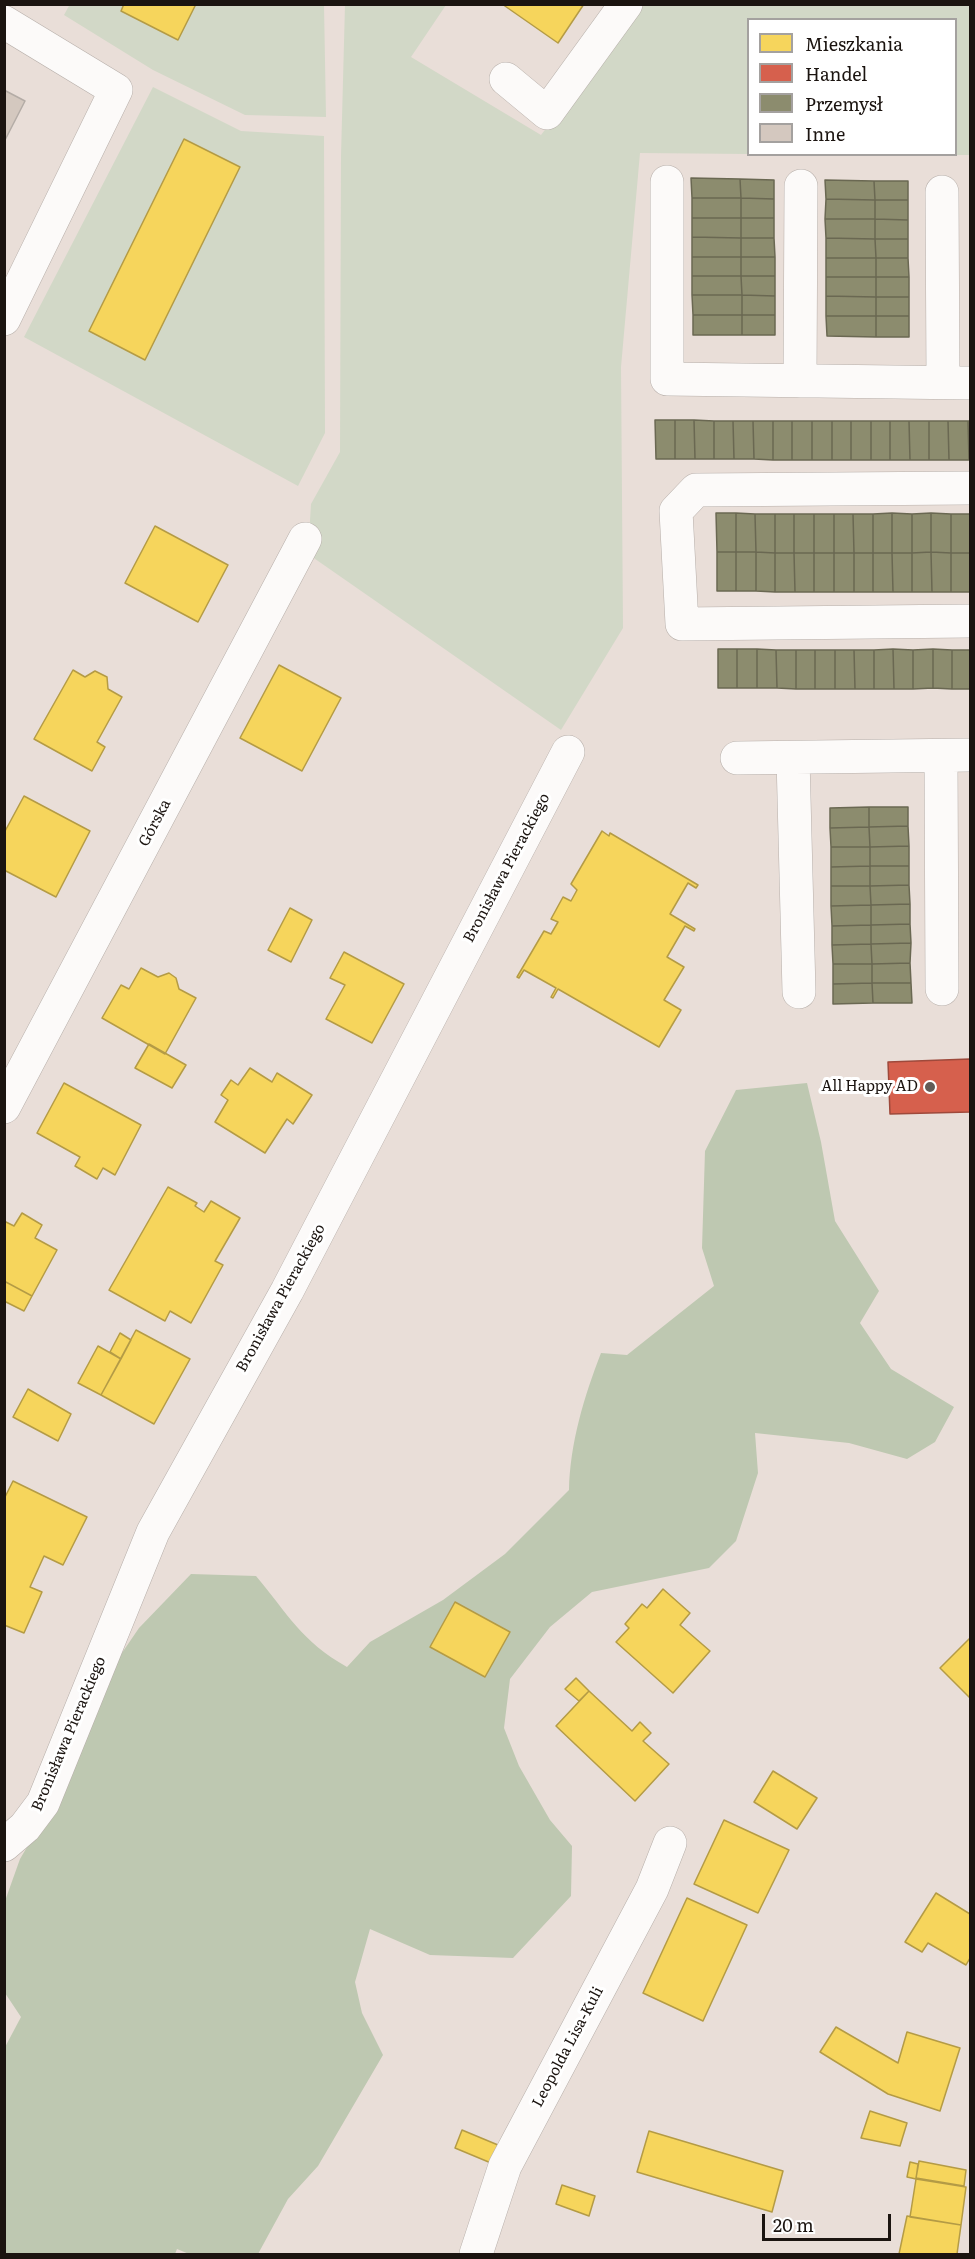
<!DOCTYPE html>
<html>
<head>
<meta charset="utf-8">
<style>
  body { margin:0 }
  #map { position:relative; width:975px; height:2259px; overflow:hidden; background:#e9ded8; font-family:Literata,serif }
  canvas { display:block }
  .frame { position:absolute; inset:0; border:6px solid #1b1410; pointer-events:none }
  .legend { position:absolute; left:747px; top:18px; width:210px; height:138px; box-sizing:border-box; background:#fff; border:2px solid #a4a19f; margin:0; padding:8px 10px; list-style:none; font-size:18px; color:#1b1410 }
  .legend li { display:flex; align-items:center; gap:12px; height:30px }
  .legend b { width:30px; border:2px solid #a4a19f }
  .scale { position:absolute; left:762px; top:2214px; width:129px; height:27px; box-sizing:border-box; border:3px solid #1b1410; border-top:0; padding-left:8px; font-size:18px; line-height:21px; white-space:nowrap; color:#1b1410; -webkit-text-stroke:4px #fff; paint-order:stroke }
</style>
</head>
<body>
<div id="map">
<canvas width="975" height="2259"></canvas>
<div class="frame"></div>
<ul class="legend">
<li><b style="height:16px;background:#f6d55c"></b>Mieszkania</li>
<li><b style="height:16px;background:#d6604d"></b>Handel</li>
<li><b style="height:16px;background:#8c8c6e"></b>Przemysł</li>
<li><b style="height:16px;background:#d4c8bf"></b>Inne</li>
</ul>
<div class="scale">20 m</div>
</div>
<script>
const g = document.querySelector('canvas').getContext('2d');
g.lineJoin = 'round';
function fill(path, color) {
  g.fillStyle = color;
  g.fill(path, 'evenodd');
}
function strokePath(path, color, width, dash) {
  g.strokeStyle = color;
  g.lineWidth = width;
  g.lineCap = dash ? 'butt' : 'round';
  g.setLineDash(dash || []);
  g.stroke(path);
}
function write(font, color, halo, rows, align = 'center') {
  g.font = font + ' Literata,serif';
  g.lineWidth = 6;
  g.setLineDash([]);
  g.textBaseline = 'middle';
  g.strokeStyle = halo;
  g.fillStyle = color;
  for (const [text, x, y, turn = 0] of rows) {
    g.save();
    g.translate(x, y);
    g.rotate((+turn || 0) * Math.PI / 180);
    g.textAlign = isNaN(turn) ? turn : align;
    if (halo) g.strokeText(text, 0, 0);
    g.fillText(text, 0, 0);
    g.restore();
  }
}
const green = new Path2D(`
  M70 4 324 5 326 117 245 115 153 70 64 15Z
  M345 5H446L411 57 541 135 640 5H970V155H882L956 154V20H748V154L640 153 621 367 623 628 561 730 308 554 311 504 340 452 341 156Z
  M153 87 241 131 324 136 325 433 298 486 24 337Z`);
const forest = new Path2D(`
  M807 1083 821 1142 835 1221 879 1291 860 1323 891 1369 954 1407 935 1442 907 1459 849 1443 755 1433 758 1473 736 1541 709 1568 592 1592 550 1627 510 1679 504 1728 519 1766 550 1820 572 1846 571 1896 513 1958 430 1955 370 1929 355 1982 362 2013 383 2055 318 2166 288 2199 258 2254H189L177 2249 175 2254H5L4 2049 21 2017 5 1993V1901L20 1859 56 1798 111 1669 139 1628 191 1574 256 1576C288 1614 301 1641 347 1667L370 1642 443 1600 505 1554 569 1490C570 1443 584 1397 601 1353L627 1355 714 1286 702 1248 705 1151 736 1090Z`);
const homes = new Path2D(`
  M124 4H196L178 40 121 11Z
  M502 4H584L558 43Z
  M184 139 240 167 145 360 89 331Z
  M155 526 228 565 198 622 125 583Z
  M279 665 341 698 302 771 240 738Z
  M73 670 85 677 95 671 107 677 108 689 122 697 97 742 105 747 92 771 34 739Z
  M24 796 90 831 56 897 4 870V833Z
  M602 831 609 836 610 833 698 885 696 888 688 883 670 914 695 929 694 931 685 926 667 957 684 967 664 1000 681 1010 659 1047 558 989 553 998 551 997 556 988 524 970 519 978 517 977 544 931 551 934 558 922 551 919 563 897 571 901 577 890 571 884Z
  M290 908 312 920 291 962 268 950Z
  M344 952 404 984 372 1043 326 1019 345 985 330 978Z
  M141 968 158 977 169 973 176 978 179 989 196 998 165 1054 102 1018 121 985 129 989Z
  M149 1044 186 1065 172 1088 135 1068Z
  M250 1068 272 1082 277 1073 312 1095 293 1124 287 1119 265 1153 215 1122 228 1100 221 1095 231 1080 238 1085Z
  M64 1083 141 1125 115 1175 103 1168 97 1179 75 1166 80 1157 37 1133Z
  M168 1187 197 1203 195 1206 204 1212 211 1201 240 1218 215 1261 223 1265 191 1323 170 1311 165 1321 109 1290Z
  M22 1213 42 1225 35 1238 57 1250 32 1296 4 1281V1221L14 1226Z
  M4 1281 32 1296 24 1311 4 1301Z
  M136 1330 190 1359 154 1424 101 1395Z
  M120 1333 131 1340 121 1359 110 1352Z
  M98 1346 121 1359 101 1395 78 1383Z
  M28 1389 71 1414 58 1441 13 1417Z
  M13 1481 87 1517 63 1565 44 1556 30 1587 42 1592 24 1633 4 1625V1499Z
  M663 1589 690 1613 680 1625 710 1651 673 1693 616 1642 629 1628 625 1624 642 1604 647 1608Z
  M455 1602 510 1632 485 1677 430 1647Z
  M970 1638V1698L940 1668Z
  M576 1678 589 1691 579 1701 565 1689Z
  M589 1691 632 1731 640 1722 651 1733 643 1741 669 1764 635 1801 556 1726Z
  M773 1771 817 1798 797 1829 754 1802Z
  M724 1820 789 1850 758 1913 694 1884Z
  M936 1893 970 1914V1958L966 1965 928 1943 922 1952 905 1942Z
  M687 1898 747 1925 703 2021 643 1993Z
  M836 2027 898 2063 907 2032 960 2048 940 2111 888 2094 820 2052Z
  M870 2111 907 2123 900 2146 861 2138Z
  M462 2130 498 2145 491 2163 455 2148Z
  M649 2131 783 2171 772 2212 637 2172Z
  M919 2161 966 2170 964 2186 916 2178Z
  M910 2162 918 2164 916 2179 907 2177Z
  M916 2179 966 2187 961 2225 910 2217Z
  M562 2185 595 2196 589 2216 556 2204Z
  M907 2216 961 2225 957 2254H899Z`);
const shops = new Path2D(`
  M970 1059V1112L890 1114 888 1062Z`);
const industry = new Path2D(`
  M691 178 740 179 741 198H692Z
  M740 179 774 180V199L741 198Z
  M825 180 874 181 875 200 826 199Z
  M874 181H908V200H875Z
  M692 198H741V218H692Z
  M741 198 774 199V218H741Z
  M826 199 875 200V219H825Z
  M875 200H908V220L875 219Z
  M692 218H741V238L692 237Z
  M741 218H774V238H741Z
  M825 219H875V239L826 238Z
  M875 219 908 220V239H875Z
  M692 237 741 238V257H692Z
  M741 238H774L775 257H741Z
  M826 238 875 239 876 258H826Z
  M875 239H908V258H876Z
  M692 257H741V276H692Z
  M741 257H775V276H741Z
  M826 258H876V277H826Z
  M876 258H908L909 277H876Z
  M692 276H741L742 295H692Z
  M741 276H775V296L742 295Z
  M826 277H876V297L826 296Z
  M876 277H909V297H876Z
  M692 295H742V315H693Z
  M742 295 775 296V315H742Z
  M826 296 876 297V316H826Z
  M876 297H909V316H876Z
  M693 315H742V335H693Z
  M742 315H775V335H742Z
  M826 316H876V337L827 336Z
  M876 316H909V337H876Z
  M655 420H675V459H656Z
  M675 420H694L695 459H675Z
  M694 420 714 421V459H695Z
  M714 421H733L734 459H714Z
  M733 421H753L754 459H734Z
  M753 421H773V460L754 459Z
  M773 421H792V460H773Z
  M792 421H812V460H792Z
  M812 421H832V460H812Z
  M832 421H851V460H832Z
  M851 421H871V460H851Z
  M871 421H890V460H871Z
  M890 421H909L910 460H890Z
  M909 421H929V460H910Z
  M929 421H948L949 460H929Z
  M948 421H968L969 460H949Z
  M968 421H970V460H969Z
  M716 513H736V552H717Z
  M736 513 755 514 756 552H736Z
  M892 513 912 514V553H892Z
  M892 513V553H873V514Z
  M931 513 951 514V553L931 552Z
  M931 513V552L912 553V514Z
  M755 514H775V553L756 552Z
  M775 514H794V553H775Z
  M794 514H814V553H794Z
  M814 514H834V553H814Z
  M834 514H853L854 553H834Z
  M853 514H873V553H854Z
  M951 514H970V553H951Z
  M717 552H736V591H717Z
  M736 552H756V591H736Z
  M756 552 775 553V592L756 591Z
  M931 552 932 592H912V553Z
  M931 552 951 553V592H932Z
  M775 553H794L795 592H775Z
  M794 553H814V592H795Z
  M814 553H834V592H814Z
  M834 553H854V592H834Z
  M854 553H873V592H854Z
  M873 553H892L893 592H873Z
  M892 553H912V592H893Z
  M951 553H970V592H951Z
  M718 649H737V688H718Z
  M737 649H757V688H737Z
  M757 649 776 650 777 688H757Z
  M893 649 894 689H874V650Z
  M893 649 913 650V689H894Z
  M933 649 952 650V689L933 688Z
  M933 649V688L913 689V650Z
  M776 650H796V689L777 688Z
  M796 650H815V689H796Z
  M815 650H835V689H815Z
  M835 650H854L855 689H835Z
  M854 650H874V689H855Z
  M952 650H970V689H952Z
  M869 807V827L830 828V808Z
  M869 807H908V826L869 827Z
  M908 826 909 846 870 847 869 827Z
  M869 827 870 847H831L830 828Z
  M909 846V866H870V847Z
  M831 847H870V866L831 867Z
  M870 866V886H831V867Z
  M870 866H909V885L870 886Z
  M909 885 910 904 871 905 870 886Z
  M831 886H870L871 905 831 906Z
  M910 904V924L871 925V905Z
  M871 905V925L832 926 831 906Z
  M910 924 911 943 871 944V925Z
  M871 925V944L832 945V926Z
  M911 943 910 963 872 964 871 944Z
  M871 944 872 964H833L832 945Z
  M910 963 911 983H872V964Z
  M833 964H872V983L833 984Z
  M872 983 873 1003 833 1004V984Z
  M872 983H911L912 1003H873Z`);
const building = new Path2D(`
  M4 90 25 101 4 142Z`);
const minor = new Path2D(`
  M4 22 116 90 4 319
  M506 79 547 113 626 4
  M667 182V379L970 383
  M942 192 943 382
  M800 381 801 186
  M970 488 696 490 676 511 682 624 970 621
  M941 756 942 989
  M737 758 970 755
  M793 758 799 992
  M4 1107 305 539
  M4 1845 25 1827 43 1803 153 1532 287 1291 568 752
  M476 2254 505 2166 652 1889 670 1843`);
const markers = [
  [930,1087,6,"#635b56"]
];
const streetNames = [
  ["Górska",155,823,-62],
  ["Bronisława Pierackiego",507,868,-62],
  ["Bronisława Pierackiego",281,1298,-61],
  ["Bronisława Pierackiego",69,1734,-67],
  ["Leopolda Lisa-Kuli",568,2047,-62]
];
const poiNames = [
  ["All Happy AD",918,1087]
];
fill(green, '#d2d8c7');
fill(forest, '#bec8b1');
fill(homes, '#f6d55c');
strokePath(homes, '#b49b45', 1.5);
fill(shops, '#d6604d');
strokePath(shops, '#9e493b', 1.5);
fill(industry, '#8c8c6e');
strokePath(industry, '#6a6852', 1.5);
fill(building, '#d4c8bf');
strokePath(building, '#b4aca6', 1.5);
strokePath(minor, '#b6aea9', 34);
strokePath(minor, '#fcfaf9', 33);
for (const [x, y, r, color] of markers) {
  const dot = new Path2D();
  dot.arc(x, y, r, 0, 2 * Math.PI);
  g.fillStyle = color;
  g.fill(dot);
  strokePath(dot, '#fff', 2);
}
write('15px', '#1b1410', '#fff', streetNames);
write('15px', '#1b1410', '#fff', poiNames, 'right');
</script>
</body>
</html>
